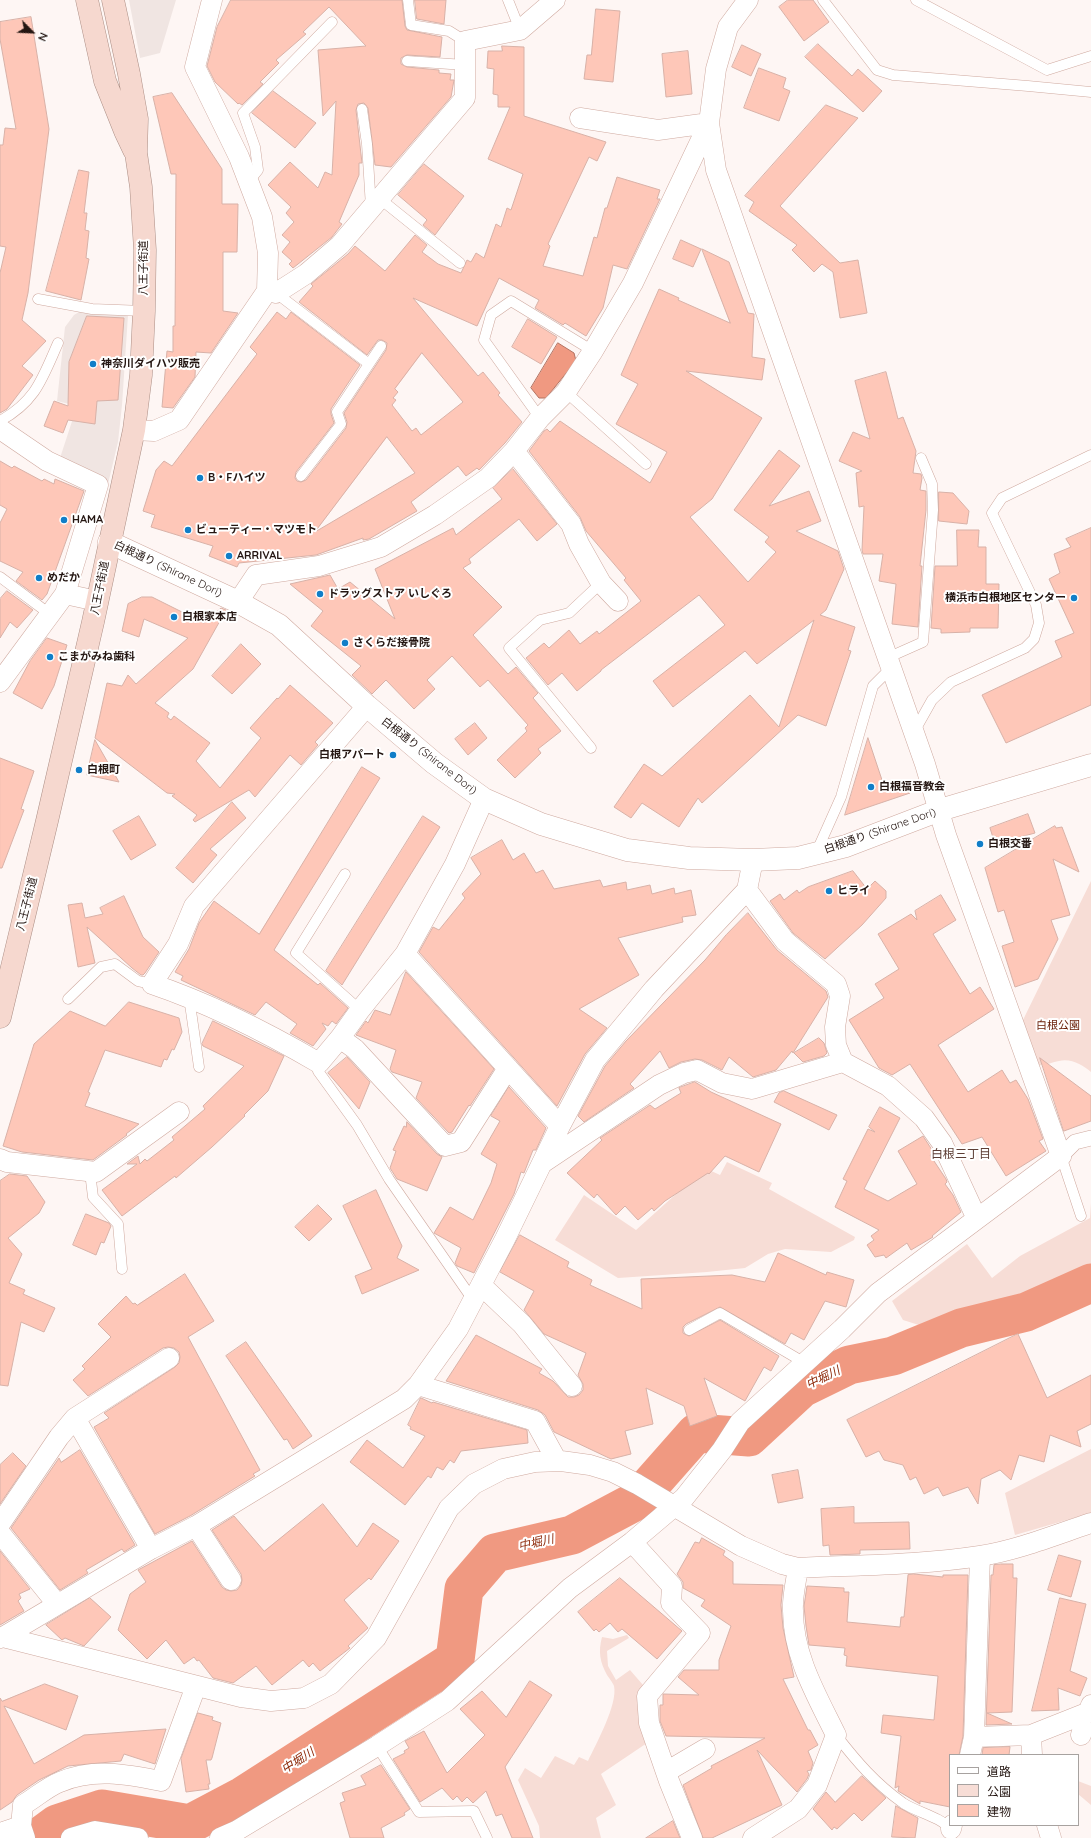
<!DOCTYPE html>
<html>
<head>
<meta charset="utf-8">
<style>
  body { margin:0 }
  #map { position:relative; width:1091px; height:1838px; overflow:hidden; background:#fef6f4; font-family:Quicksand,"Noto Sans JP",sans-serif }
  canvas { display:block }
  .legend { position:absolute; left:949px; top:1754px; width:130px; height:72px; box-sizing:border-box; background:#fff; border:1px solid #a7a2a0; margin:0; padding:5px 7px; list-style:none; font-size:12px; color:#241612 }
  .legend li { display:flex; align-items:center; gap:8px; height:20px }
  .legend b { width:20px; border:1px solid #a7a2a0 }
  .north { position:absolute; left:12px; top:12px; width:40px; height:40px; -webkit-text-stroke:3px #fff; paint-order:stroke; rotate:114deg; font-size:11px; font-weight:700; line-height:16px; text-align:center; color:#241612 }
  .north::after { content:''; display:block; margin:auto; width:14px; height:18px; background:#241612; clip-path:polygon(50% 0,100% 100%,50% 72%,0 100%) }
</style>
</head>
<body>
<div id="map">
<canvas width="1091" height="1838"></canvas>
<ul class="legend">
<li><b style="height:5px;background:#fff"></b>道路</li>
<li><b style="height:11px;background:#f7ddd6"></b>公園</li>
<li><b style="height:11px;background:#fec7b8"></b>建物</li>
</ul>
<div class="north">N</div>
</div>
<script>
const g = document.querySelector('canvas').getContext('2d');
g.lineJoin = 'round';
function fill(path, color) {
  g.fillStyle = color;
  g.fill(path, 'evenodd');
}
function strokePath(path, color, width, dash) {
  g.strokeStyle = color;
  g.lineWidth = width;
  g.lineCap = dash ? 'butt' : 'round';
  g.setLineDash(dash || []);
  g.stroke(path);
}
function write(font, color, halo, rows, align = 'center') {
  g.font = font + ' Quicksand,"Noto Sans JP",sans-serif';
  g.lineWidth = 4;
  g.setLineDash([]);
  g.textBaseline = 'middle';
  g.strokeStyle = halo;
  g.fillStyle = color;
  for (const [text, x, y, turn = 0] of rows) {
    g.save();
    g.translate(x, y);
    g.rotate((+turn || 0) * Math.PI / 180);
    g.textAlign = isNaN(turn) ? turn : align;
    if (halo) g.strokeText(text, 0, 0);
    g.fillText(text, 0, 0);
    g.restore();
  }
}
const built = new Path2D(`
  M129 0H176L160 53 140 58Z
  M79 312 128 315 122 405 118 442 108 484 60 458 77 406 57 401 65 327 74 315Z`);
const green = new Path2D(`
  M1091 881V1072C1083 1065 1071 1058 1059 1061 1052 1062 1045 1066 1037 1065L1022 1022Z
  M727 1162 772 1183 769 1189 855 1237 854 1240 831 1252 785 1249 768 1254 745 1268 707 1272 618 1278 555 1240 584 1195 636 1230 705 1168 720 1175Z
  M1091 1203V1268L1007 1305 922 1326 903 1320 892 1301 967 1244 992 1278 1020 1256 1090 1218Z
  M1091 1449V1513L1015 1535 1005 1493Z
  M627 1635 629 1638 607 1651 608 1666 616 1680 630 1670 643 1685 649 1708 647 1743 601 1774 616 1805 596 1818 601 1838H540L539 1826 518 1780 525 1768 541 1778 555 1756 574 1765 579 1757 588 1761C596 1744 618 1704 614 1686 613 1683 609 1678 607 1675 600 1662 598 1652 602 1637L613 1639Z
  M1078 1781 1091 1786V1805L1078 1794Z`);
const water = new Path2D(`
  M558 343 574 353 576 361 546 398H539L531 388Z`);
const river = new Path2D(`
  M38 1838 57 1824 102 1809 190 1824 243 1796 455 1660 464 1589 495 1553 572 1535 636 1501 696 1433 749 1437 802 1388 849 1365 893 1356 961 1328 1026 1312 1091 1283`);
const building = new Path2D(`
  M231 0H402L405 26 407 30 442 37 440 57 407 55 401 58V64L407 67 439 70V73L451 74 450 80H454L451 97 391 167 375 165 368 108 364 103 358 104 356 110 362 163H359V175L339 222 342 224 332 237 293 268 289 264 292 261 282 252 290 242 282 235 294 222 286 213 291 207 268 185 290 162 318 188 325 172 332 175 336 101 323 116 318 50 366 46 329 7 303 32 306 34 276 60 279 63 260 82 263 84 242 105 239 103 238 104 215 82 207 66 217 27Z
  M415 0H446L444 24 417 19Z
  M788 0H813L829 22 804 41 779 7Z
  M596 9 620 11 613 82 584 79 587 55H591Z
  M31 17 49 129 28 293 22 320 46 341 22 366 33 375 7 409 0 413V273L6 247 0 246V145H3L5 128 16 129 0 39V22Z
  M818 44 852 76 858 69 882 91 863 112 805 57Z
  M742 45 761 54 751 76 732 67Z
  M502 46 524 47V116L606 142 597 161 589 157 548 244 550 246 543 266 583 276 594 237 597 238 605 208H607L617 177 660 190 657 199H660L627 269 613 265 603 308 586 336 565 323 563 325 535 308 539 300 499 278 477 326 413 298 478 376 483 372 500 393 498 395 522 422 505 443 480 469 479 470 477 468 466 476 458 466 411 502 417 511 369 539 363 540V538L316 555 239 563 237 567 209 556 213 546 151 527 155 515 143 511 156 470 164 461 172 466 257 354 250 347 277 312 286 319 291 312 360 365 331 409V414L334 423 296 472 295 478 297 481 301 482 306 480 346 428 347 422 344 413 386 350 387 343 382 340H378L367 355 299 302 313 286 311 284 348 254 355 246 385 271 415 235 427 245 422 252 438 264 461 273 467 260 471 262 476 253 484 258 496 224 501 227 507 208 511 210 523 174 488 159 510 107H498V95L493 94 494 69 487 68 488 51H502ZM422 353 463 402 421 435 416 428 412 431 392 405 396 400 393 398 398 392 395 389ZM387 437 415 473 315 532Z
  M688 51 692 94 666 97 662 54Z
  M759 68 786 78 783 88 790 91 779 121 744 108Z
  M273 91 316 123 295 148 252 113Z
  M172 93 222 169V204H238L237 252H223V311L238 313 211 353 196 352 195 377 173 408 162 407 167 351 173 352V326H175L176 174H171L153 97Z
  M826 105 858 118 780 206 840 263 858 260 867 313 840 318 833 272 822 264 814 272 792 250 797 245 749 211 754 202 745 196Z
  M424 164 464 196 435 235 423 225 427 220 425 218 398 195Z
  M79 170 89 172 84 213H87L85 230 89 231 86 258 89 259 81 300 46 291Z
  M681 240 701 249 693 267 673 259Z
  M702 249 729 262 748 313 754 314 752 357 765 359 762 380 686 371 762 418 712 499 690 517 748 582 776 552 765 542 769 537 734 510 779 450 800 466 769 506 809 491 821 521 796 531 838 551 844 569 826 610 820 615 855 627 848 650 851 651 826 726 798 715 702 803 698 798 679 827 642 803 631 818 614 807 644 764 662 776 750 695 779 727 814 620 757 664 745 651 673 707 653 681 725 625 699 595 601 670V671L577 691 562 673 548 685 526 658 544 643 549 648 569 630 580 644 597 631 599 634 641 601 624 580 626 578 586 531 580 517 529 451 544 431 547 429 550 432 560 421 650 483 667 452 616 424 638 384 621 375 659 289 679 298 678 300 730 323Z
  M87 316 124 318 118 400 97 401 95 424 68 420 63 433 44 426 54 401 68 406 69 362Z
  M528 319 557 337 541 364 512 347Z
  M886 372 898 419 903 417 916 451 913 473 921 474 922 478 920 490 926 491V510L920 566H922L918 627 892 624 896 584 879 581 883 554H863L862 550 864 506 859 507 856 473 862 471 839 461 853 432 870 439 855 381Z
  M0 461 12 468 14 466 42 481 44 479 54 484 55 479 84 491 47 594 42 600 16 581 23 572 0 561V523L7 509 0 505Z
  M513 469 557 524 537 541 519 519 469 559 471 563 463 568 502 607 473 635 508 674 516 667 538 693 533 698 561 731 538 749 541 753 515 778 497 760 527 731 525 728 528 725 488 680 480 687 452 656 427 680 435 689 414 709 386 680 372 694 352 675 361 666 311 626 323 611 290 584 330 575 338 589 350 582 395 619 375 569 453 528 456 535 502 499 493 488Z
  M939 492 953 493 969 511 967 524 939 521Z
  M1091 528V705L1006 743 982 695 1062 657 1055 641 1074 633 1049 579 1060 573 1054 554 1071 547 1066 539Z
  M957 530H979L978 547H986V584H999L998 628H970V632L941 633V629L931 628 935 566H957Z
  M7 591 33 610 17 628 10 622 0 638V599Z
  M142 597H152L204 623 221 608 226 610 193 669 155 703 169 713 167 717 171 720 174 716 210 743 196 761 220 788 261 738 250 728 277 698 278 699 290 685 333 723 315 742 318 745 301 765 290 755 255 797 249 790 195 822 193 820 197 815 172 796 175 794 167 793 95 738 107 683 122 686 128 675 136 684 188 638 144 619 139 637 122 631 128 604Z
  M47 638 67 645 54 686 42 709 13 693 30 661Z
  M241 644 261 664 232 694 212 676Z
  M475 723 487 738 468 755 455 739Z
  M868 738 882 780 910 793 845 815Z
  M95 740 119 782 87 775Z
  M0 758 34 771 21 809 24 810 2 868H0Z
  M362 767 380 778 274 950 318 985 320 983 348 1008 336 1024 332 1021 328 1026 322 1023 326 1029 313 1046 290 1033 297 1024 266 1002 255 1015 181 980 183 976 175 972 189 949 199 923 214 901 259 934Z
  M232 802 246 818 210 849 217 855 193 883 176 868Z
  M1028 814 1035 833 995 844 990 828Z
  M139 816 156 845 131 860 113 831Z
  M423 816 440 827 342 985 326 971Z
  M1055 826 1056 828 1062 827 1079 872 1053 859 1070 915 1051 920 1058 939 1038 979 1015 987 1002 946 1014 942 1004 910 998 912 985 868Z
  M502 840 513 860 524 853 536 873 543 870 554 889 600 880 603 887 626 882 627 890 650 885 652 894 674 888 675 894 691 890 696 915 682 917 683 922 618 938 639 975 579 1009 607 1028 585 1054 557 1106 419 952 433 927 439 930 465 898 462 894 481 874 471 858Z
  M853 871 867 889 875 881 886 891V898L862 925 825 959 793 933 770 901 780 894 784 900 797 890 799 893 808 887Z
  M941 895 956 920 933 934 970 994 980 987 994 1009 938 1045 968 1092 1002 1070 1010 1083 1016 1080 1028 1099 1043 1139 1039 1141 1046 1151 1006 1176 982 1137 962 1144 910 1064 892 1075 879 1068 849 1020 884 998 875 984 899 969 878 934 911 914 917 920 915 911Z
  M124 896 143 937 159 952 145 973 143 975H141L132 968 87 927 95 963 78 967 68 905 82 903 85 918 103 914 100 908Z
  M748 913 777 950 826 991 828 997 793 1053 792 1051 776 1070 753 1077 729 1057 722 1070 702 1060 695 1059 681 1062 669 1068 660 1051 630 1084 634 1088 584 1122 578 1116 605 1066 626 1041 705 960 726 935Z
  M406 972 494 1069 470 1106 469 1105 452 1132 449 1133 416 1098 422 1082 392 1072 390 1069 396 1050 356 1035 366 1021 368 1023 375 1010 390 1015Z
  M129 1002 179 1018 182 1032 174 1050 172 1049 167 1060 164 1059 161 1067 105 1050 88 1092 90 1093 85 1106 139 1124 126 1134 127 1135 93 1160 22 1152 3 1146 34 1044 70 1011 105 1026Z
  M213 1021 284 1056 268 1091 244 1115 245 1116 212 1147 176 1178 175 1176 122 1216 102 1190 137 1164H127L138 1156 140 1164 145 1159 147 1161 174 1140 172 1137 205 1109 203 1106 244 1066 203 1046 202 1044Z
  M819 1038 824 1043 827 1053 824 1056 803 1062 794 1053Z
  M347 1057 370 1082 359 1109 328 1073Z
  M1040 1058 1091 1096V1121L1064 1131Z
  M695 1082 711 1092 781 1124 759 1172 725 1156 709 1174 708 1173 665 1201 654 1211 652 1208 638 1220 625 1206 616 1215 597 1194 594 1198 567 1173 602 1140 600 1138 650 1105 655 1109 681 1093 679 1088Z
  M509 1087 546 1128 536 1150H533L524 1173 521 1172 514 1194 474 1273 457 1266 455 1263 461 1248 434 1233 450 1207 473 1220 491 1183 497 1164 481 1154 500 1121 491 1116Z
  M784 1091 837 1115 829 1130 774 1102 779 1093Z
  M880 1107 900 1118 864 1189 888 1201 917 1184 898 1151 923 1136 934 1153 930 1155 946 1179 947 1182 945 1184 953 1195 961 1212 932 1236 933 1237 911 1250 907 1243 886 1258 884 1255 875 1257 867 1245 874 1240 871 1236 879 1230 835 1207 847 1181 843 1179 868 1129 875 1132 869 1127Z
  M407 1122 437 1154 442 1157 427 1191 397 1179 390 1168 396 1151 393 1150 404 1126 406 1127Z
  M10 1174 27 1176 45 1202 39 1213 8 1238 22 1254 9 1283 25 1290 23 1294 55 1308 44 1332 21 1322 8 1386 0 1385V1181Z
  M376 1190 402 1246 397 1258 419 1270 362 1294 355 1276 372 1269 343 1206Z
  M318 1205 332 1219 309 1241 295 1227Z
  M86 1214 109 1223 111 1226 104 1243 101 1242 96 1255 73 1245Z
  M520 1235 569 1262 567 1267 592 1280 590 1285 642 1309 641 1279 732 1275 765 1282 778 1253 826 1275 827 1272 854 1280 846 1307 825 1301 804 1340 791 1333 785 1344 720 1307 686 1324 683 1327V1333L689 1336 720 1320 779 1356 771 1371 764 1367 745 1401 704 1378 717 1416 690 1426 684 1406 646 1388 653 1424 625 1431 631 1454 611 1459 554 1432 545 1415 538 1410 446 1381 476 1335 542 1369 539 1373 553 1381 568 1397H574L579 1395 583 1390V1384L578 1375 586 1353 544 1334 524 1310 534 1291 500 1272Z
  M185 1274 214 1321 188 1337 260 1470 253 1474 255 1476 190 1516 155 1534 94 1427 109 1418 104 1413 175 1367 179 1363 180 1357 179 1352 174 1348 168 1347 163 1348 88 1396 73 1380 85 1369 82 1366 111 1337 98 1324 126 1296 133 1304 135 1303 137 1305Z
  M1018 1334 1047 1398 1091 1375V1424L1077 1431 1081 1447 1050 1435 1044 1462 1019 1455 1011 1480 1000 1470 981 1479 978 1504 968 1487 943 1496 938 1487 924 1494 916 1477 910 1480 903 1465 884 1460 879 1451 866 1457 847 1420Z
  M246 1342 312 1436 293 1449 287 1439 284 1440 226 1356Z
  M421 1398 432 1403 433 1402 527 1430 528 1443 461 1451 454 1463 450 1460 443 1470 437 1467 431 1478 428 1476 405 1505 350 1462 367 1440 403 1468 425 1436 410 1429 411 1427 408 1425Z
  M80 1450 135 1545 124 1552 122 1549 86 1570 88 1573 60 1590 11 1528 59 1458 61 1462Z
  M13 1453 26 1466 0 1504V1465Z
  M798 1470 803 1498 778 1503 772 1475Z
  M323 1504 357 1547 373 1523 399 1541 371 1580 369 1578 344 1600 368 1628 348 1646 350 1648 320 1671 313 1663 309 1667 303 1660 272 1685 256 1666 233 1683 213 1678 199 1660 197 1661 194 1657 184 1664 166 1640 147 1659 118 1630 130 1594 146 1582 138 1570 192 1541 222 1587 226 1590 231 1591 237 1590 241 1585 242 1580 241 1574 212 1530 234 1516 264 1551Z
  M854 1507V1523L909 1522 910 1549 860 1550V1554L830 1555 829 1545 823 1546 821 1509Z
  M702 1538 725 1551 723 1555 733 1562V1584L783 1585 781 1605 783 1628 794 1677 783 1679 808 1730H810L818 1745 808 1751 813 1763 811 1770 807 1771 809 1774 807 1779 797 1792 757 1750 782 1805 712 1838H703L683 1785 712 1768 711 1766 765 1738 666 1736 660 1721V1705H663V1694L699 1695 678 1677 684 1670H719V1660L731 1626 701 1606 705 1600 683 1588V1582L677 1574 695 1542 699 1543Z
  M0 1551 30 1589 19 1594 21 1598 18 1601 24 1611 0 1625Z
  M1059 1555 1081 1561 1071 1597 1048 1590Z
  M1001 1564H1013V1578H1017L1012 1712 987 1713 1012 1724 986 1725 991 1575H993L994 1565Z
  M914 1574 943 1577V1575H968L963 1736 959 1755H950V1807L920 1801V1804L898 1791 899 1786 895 1788 901 1736 881 1733 883 1715 934 1720 938 1676 846 1666 847 1656 844 1655 845 1648 809 1645 806 1626 804 1606 807 1586 844 1588V1592H849L847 1622 900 1627 901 1617H904L908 1575Z
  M620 1578 682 1631 657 1659 622 1629 618 1632 610 1623 599 1632 596 1629 594 1631 578 1612Z
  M90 1598 111 1617 84 1646 65 1638 62 1640 46 1625Z
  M1060 1598 1086 1604 1070 1671 1087 1678 1080 1696 1058 1688 1059 1710 1032 1711Z
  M530 1681 552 1695 505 1767 533 1838H512L502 1814 496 1816 486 1791 473 1803 467 1797 462 1802 457 1796 453 1800 442 1788 420 1802 393 1759 405 1753 404 1751 409 1748 405 1741 424 1731 447 1773 485 1735 460 1709 482 1691 506 1717Z
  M45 1684 78 1696 66 1730 4 1706 34 1764 84 1735 166 1729 155 1764 124 1754 121 1761 68 1766 39 1780 17 1795 12 1802 0 1810V1698L2 1701Z
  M198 1713 213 1717 212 1720 221 1723 212 1758 211 1760H206L210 1784H208L209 1789 186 1792 181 1759Z
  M1010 1747 1009 1755H982L983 1748Z
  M381 1765 410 1809 404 1813 405 1815 381 1828 384 1838H350L340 1803 345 1801 342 1793 366 1785 361 1776Z
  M862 1776 886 1798 862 1821 854 1813 837 1829 834 1827 832 1830 813 1809 826 1792 835 1802Z
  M896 1806 918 1818 915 1838 892 1837Z
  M673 1821 680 1838H646Z`);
const service = new Path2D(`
  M408 0 411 25 449 31 465 41
  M508 0 520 30
  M823 0 877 70 893 75 1028 86 1091 92
  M916 0 1047 70 1091 56
  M407 61 465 65
  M362 109 367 144 371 207
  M249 181 258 170 255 147 243 113 332 22
  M379 198 460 263
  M276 293 369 364
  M38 299 92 309 144 311
  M566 392 646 464
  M540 418 484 340 491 315 511 301 593 351
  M0 421C36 401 42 379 58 343
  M301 476 341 424 337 412 381 346
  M0 577 51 615
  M887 658 923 642 933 510 932 484 921 458
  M914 732 932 700 951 682 1025 648 1034 639 1039 623 1036 605 992 513 1002 498 1091 455
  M591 748 509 648 540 620 569 613 601 583
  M816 853 841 797 873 686 891 668
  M345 874 296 953 360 1010
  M189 997 199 1067
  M68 999 101 967 115 964 138 981 152 984
  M319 1063 318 1071 357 1125 389 1179 473 1300
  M1061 1156 1081 1216
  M90 1172 93 1197 118 1224 122 1269
  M689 1330 720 1313 805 1363
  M836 1735C857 1762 875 1783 903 1803 918 1813 940 1816 951 1830
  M377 1746 419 1812 474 1811 487 1838`);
const pedestrian = new Path2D(`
  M1061 1156 1075 1142 1091 1138`);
const minor = new Path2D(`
  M267 291 276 293 281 290 306 274 340 245 465 98V41L520 30 555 0
  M0 429 47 461 98 485 65 594 0 682
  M134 430 154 431 179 420 267 291 268 253 262 217 239 157 195 67 212 0
  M514 451 571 524 579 544 601 583 618 601
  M65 594 97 601
  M238 602 256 575 319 566 381 547 435 515 488 478 514 451 540 418 566 392 593 351 633 283 709 123 716 69 728 27 748 0
  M367 706 194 906 178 944 152 984C211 1004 266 1032 319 1063L340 1038 360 1010 405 954 455 864 484 799
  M747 890 785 941 836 984 840 996 835 1027 836 1045 843 1062
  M405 954 560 1126
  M340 1038 355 1049 445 1146 461 1142 508 1068
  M0 1159 7 1162 96 1172 179 1112
  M544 1162 659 1085 684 1073 697 1070 722 1083 752 1089 843 1062 888 1086 924 1118 942 1143 977 1219
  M481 1285 522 1324 572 1386
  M418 1385 535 1421 557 1461
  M75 1418 151 1549
  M0 1524 59 1437 75 1418 169 1358
  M196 1526 231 1580
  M0 1533 57 1604
  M632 1542 672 1586 671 1603 700 1633 647 1696 649 1723 669 1781 692 1838
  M3 1637 151 1549 196 1526 404 1399 418 1385 458 1329 505 1239 560 1126 595 1060 654 989 747 890 753 860
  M0 1638 3 1637 241 1697 271 1701 304 1698 331 1684 376 1638 449 1508 474 1484 503 1469 535 1462 561 1461 590 1465 613 1472 637 1484 741 1546 782 1564 798 1568C857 1565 921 1565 980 1556 1018 1550 1055 1535 1091 1523
  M1031 1735 1032 1755
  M1081 1735 1091 1705
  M974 1737 1031 1735 1089 1712
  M970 1755 974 1737 980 1556
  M666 1772 705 1749
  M1047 1825 1051 1838
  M951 1829 952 1825
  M0 1833 21 1826
  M25 1838 21 1826 23 1805C35 1798 47 1787 60 1782 93 1768 126 1774 161 1781L196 1686
  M71 1838 95 1831 138 1838
  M220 1838 236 1831 377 1746 447 1701 570 1588 632 1542 684 1498 722 1450 740 1422 842 1329 878 1293 1061 1156 946 835 925 764 716 170 709 123 658 130 580 118
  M753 1838 798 1809 817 1785 836 1735C817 1696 793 1656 793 1611 792 1597 796 1582 798 1568`);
const tertiary = new Path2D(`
  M109 542 238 602 279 625 367 706 434 763 484 799 541 824 627 850 689 858 753 860 798 858 846 846 940 810 1091 765`);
const trunk = new Path2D(`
  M87 0 105 81 125 131 134 150
  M0 1017 47 821 93 622 134 430 141 375 144 311 145 250 141 187 136 153 137 119 129 74 113 0`);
const markers = [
  [93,364,4,"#107ec8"],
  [200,478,4,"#107ec8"],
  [64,520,4,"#107ec8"],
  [188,530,4,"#107ec8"],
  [229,556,4,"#107ec8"],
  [39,578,4,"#107ec8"],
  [320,594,4,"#107ec8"],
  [1074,598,4,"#107ec8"],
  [174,617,4,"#107ec8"],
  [345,643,4,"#107ec8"],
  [50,657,4,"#107ec8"],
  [393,755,4,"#107ec8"],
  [79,770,4,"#107ec8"],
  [871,787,4,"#107ec8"],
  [980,844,4,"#107ec8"],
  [829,891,4,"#107ec8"]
];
const streetNames = [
  ["八王子街道",144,268,-90],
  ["白根通り (Shirane Dori)",168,569,25],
  ["八王子街道",100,588,-79],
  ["白根通り (Shirane Dori)",429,756,38],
  ["白根通り (Shirane Dori)",880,831,-19],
  ["八王子街道",27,904,-76]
];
const poiNames = [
  ["神奈川ダイハツ販売",101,364],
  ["B・Fハイツ",208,478],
  ["HAMA",72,520],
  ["ビューティー・マツモト",196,530],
  ["ARRIVAL",237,556],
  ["めだか",47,578],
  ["ドラッグストア いしぐろ",328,594],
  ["横浜市白根地区センター",1066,598,"right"],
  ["白根家本店",182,617],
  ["さくらだ接骨院",353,643],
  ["こまがみね歯科",58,657],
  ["白根アパート",385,755,"right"],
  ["白根町",87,770],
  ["白根福音教会",879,787],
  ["白根交番",988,844],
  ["ヒライ",837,891]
];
const parkNames = [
  ["白根公園",1058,1026]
];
const neighbourhoodNames = [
  ["白根三丁目",961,1154]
];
const waterNames = [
  ["中堀川",823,1378,-26],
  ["中堀川",536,1543,-13],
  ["中堀川",298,1761,-33]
];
fill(built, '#f0e5e2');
fill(green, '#f7ddd6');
fill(water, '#f09981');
strokePath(water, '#b37260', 1);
strokePath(river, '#f09981', 39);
fill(building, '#fec7b8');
strokePath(building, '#d8b1a7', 1);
strokePath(service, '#cfa99f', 11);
strokePath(pedestrian, '#cfa99f', 16);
strokePath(minor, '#cfa99f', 21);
strokePath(tertiary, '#cfa99f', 23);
strokePath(trunk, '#ab8e85', 23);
strokePath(service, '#fff', 10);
strokePath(pedestrian, '#fff', 15);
strokePath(minor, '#fff', 20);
strokePath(tertiary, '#fff', 22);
strokePath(trunk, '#f6d8cf', 22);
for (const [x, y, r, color] of markers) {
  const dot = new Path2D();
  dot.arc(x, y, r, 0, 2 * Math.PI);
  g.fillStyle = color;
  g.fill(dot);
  strokePath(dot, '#fff', 1.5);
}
write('11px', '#241612', '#fff', streetNames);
write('bold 11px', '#241612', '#fff', poiNames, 'left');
write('11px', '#671b04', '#fff', parkNames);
write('12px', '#5d3e35', '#fff', neighbourhoodNames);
write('italic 12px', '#8d2909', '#fff', waterNames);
</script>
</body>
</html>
